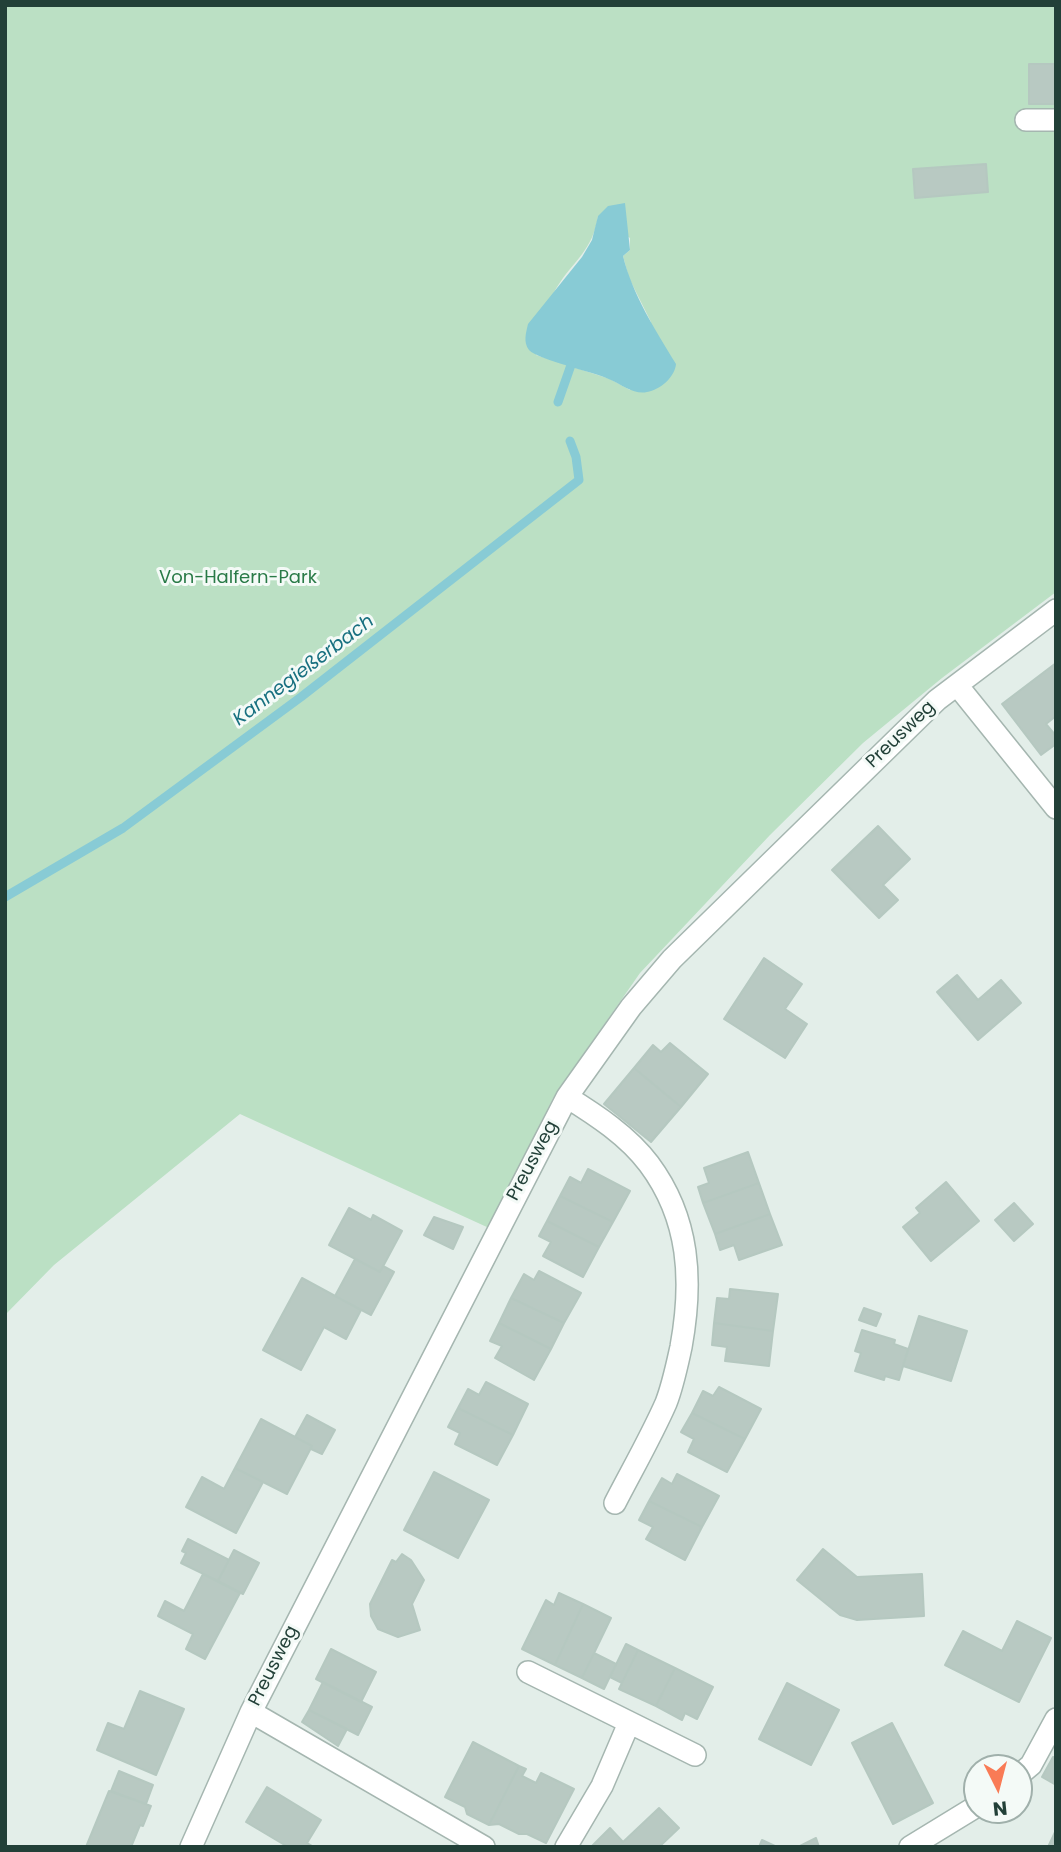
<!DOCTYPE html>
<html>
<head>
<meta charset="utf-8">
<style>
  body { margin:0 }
  #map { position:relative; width:1061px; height:1852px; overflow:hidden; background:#e3eee9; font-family:Poppins,sans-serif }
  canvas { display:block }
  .frame { position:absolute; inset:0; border:7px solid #224038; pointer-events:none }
  .north { position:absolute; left:963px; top:1754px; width:70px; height:70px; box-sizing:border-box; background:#f4faf7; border:2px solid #a0b0ab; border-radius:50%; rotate:174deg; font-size:19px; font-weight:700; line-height:28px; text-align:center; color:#224038 }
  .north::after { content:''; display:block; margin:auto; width:24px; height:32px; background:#f97b56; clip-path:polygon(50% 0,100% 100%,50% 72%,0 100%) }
</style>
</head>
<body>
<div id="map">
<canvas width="1061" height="1852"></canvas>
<div class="frame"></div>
<div class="north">N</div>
</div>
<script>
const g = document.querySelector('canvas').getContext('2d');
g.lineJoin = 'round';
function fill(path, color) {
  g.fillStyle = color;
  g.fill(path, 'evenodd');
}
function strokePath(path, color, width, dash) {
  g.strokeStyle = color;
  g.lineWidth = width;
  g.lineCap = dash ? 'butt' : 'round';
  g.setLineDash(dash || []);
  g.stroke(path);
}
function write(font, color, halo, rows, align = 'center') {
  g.font = font + ' Poppins,sans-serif';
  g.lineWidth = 6;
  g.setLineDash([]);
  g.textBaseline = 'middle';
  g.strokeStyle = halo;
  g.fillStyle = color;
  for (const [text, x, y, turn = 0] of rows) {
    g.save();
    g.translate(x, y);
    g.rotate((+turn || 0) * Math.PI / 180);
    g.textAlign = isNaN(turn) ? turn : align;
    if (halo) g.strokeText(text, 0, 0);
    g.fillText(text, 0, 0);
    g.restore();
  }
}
const green = new Path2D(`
  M5 5H1056V592L942 678 863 743 770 835 640 973 553 1098 489 1228 240 1114 54 1265 5 1315ZM598 216 630 238V250L623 256 629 278 651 322 630 390 610 379 536 355C542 337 548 301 557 287 574 260 593 250 598 216Z`);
const water = new Path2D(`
  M625 203 630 250 623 256C633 296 655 329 676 364 675 377 660 390 647 392 635 395 622 385 611 380 595 372 538 360 529 350 523 342 526 333 528 324L582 257 592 240 598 216 608 206Z`);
const stream = new Path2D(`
  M558 402 571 365
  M5 897 123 828 301 697 579 480 576 457 570 441`);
const building = new Path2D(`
  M1029 64H1056V104H1029Z
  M986 164 988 192 915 198 913 169Z
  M1056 663V716L1046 724 1056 736V744L1041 755 1002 704Z
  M878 826 910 859 883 885 898 900 879 918 832 870Z
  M764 958 802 984 785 1009 807 1024 785 1058 724 1019Z
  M957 975 978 1000 1001 980 1021 1003 978 1040 937 992Z
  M670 1043 708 1074 681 1107 634 1068 653 1045 661 1052Z
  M634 1068 681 1107 651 1142 604 1104Z
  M748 1152 759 1183 703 1203 698 1187 709 1183 704 1168Z
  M588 1169 630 1191 613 1222 560 1196 570 1177 581 1183Z
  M946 1182 979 1221 931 1261 903 1227 920 1213 916 1208Z
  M759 1183 770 1214 715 1234 703 1203Z
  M560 1196 613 1222 599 1247 547 1221Z
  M1014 1203 1033 1224 1014 1241 995 1220Z
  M349 1208 371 1220 373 1215 402 1231 380 1272 329 1245Z
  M770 1214 782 1245 739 1260 734 1245 720 1250 715 1234Z
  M434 1217 463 1227 453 1249 424 1235Z
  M547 1221 599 1247 583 1277 543 1256 551 1242 539 1236Z
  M355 1259 380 1272 383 1266 394 1272 371 1315 335 1296Z
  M539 1271 581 1293 564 1323 511 1298 524 1274 534 1280Z
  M302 1278 361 1310 346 1339 324 1327 301 1370 263 1350Z
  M730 1289 778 1294 773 1331 714 1323 717 1298 729 1299Z
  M511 1298 564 1323 551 1349 499 1323Z
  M864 1308 881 1314 876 1326 859 1320Z
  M919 1316 967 1331 951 1381 903 1366Z
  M499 1323 551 1349 534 1380 495 1358 502 1346 490 1341Z
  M714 1323 773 1331 769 1366 725 1361 727 1347 712 1345Z
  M862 1330 895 1340 894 1344 908 1349 899 1380 885 1376 884 1380 855 1371 861 1353 855 1351Z
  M486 1382 528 1404 513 1435 458 1408 468 1389 479 1395Z
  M719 1387 761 1409 745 1439 692 1413 703 1391 713 1396Z
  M458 1408 513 1435 497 1465 455 1444 460 1433 448 1427Z
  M692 1413 745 1439 727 1472 688 1452 694 1439 681 1432Z
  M307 1415 335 1430 322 1454 311 1449 312 1446 295 1437Z
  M261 1419 312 1446 287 1494 235 1468Z
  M235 1468 263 1482 236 1533 186 1507 202 1477 224 1489Z
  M434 1472 489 1500 458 1558 404 1530Z
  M677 1474 719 1496 702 1527 649 1501 662 1478 672 1484Z
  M649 1501 702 1527 685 1560 646 1539 653 1527 639 1520Z
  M188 1539 229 1560 218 1581 181 1563 186 1553 182 1551Z
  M823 1549 857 1577 922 1574 924 1616 857 1620 840 1615 797 1580Z
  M234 1550 259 1563 243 1594 218 1581Z
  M402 1554 411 1560 424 1580 412 1604 420 1630 398 1637 378 1629 371 1616 370 1604 392 1560 396 1562Z
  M203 1574 240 1593 205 1659 186 1649 193 1634 158 1616 165 1601 184 1611Z
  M559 1593 583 1604 555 1665 522 1649 546 1600 554 1605Z
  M583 1604 611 1618 582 1678 555 1665Z
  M1017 1621 1051 1638 1019 1702 945 1665 963 1631 1002 1651Z
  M626 1644 638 1650 622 1683 610 1677Z
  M331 1649 376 1672 361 1702 316 1679Z
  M638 1650 675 1668 656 1706 619 1689Z
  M594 1653 616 1664 604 1689 582 1678Z
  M675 1668 713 1687 697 1719 685 1713 682 1720 656 1706Z
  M323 1682 372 1707 358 1735 309 1710Z
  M787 1683 839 1710 811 1765 759 1739Z
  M140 1691 184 1709 156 1775 97 1750 108 1723 124 1729Z
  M309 1710 347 1729 338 1746 302 1722Z
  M892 1723 933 1803 893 1824 852 1743Z
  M473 1742 519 1766 489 1825 467 1814 465 1807 445 1797Z
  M1053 1757 1056 1758V1785L1042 1777Z
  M519 1766 526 1769 522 1776 536 1783 541 1773 574 1789 546 1843 527 1834H519L499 1824 489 1825Z
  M119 1771 153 1785 146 1804 111 1791Z
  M267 1787 321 1820 307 1843 314 1847H288L246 1822Z
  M109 1791 151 1806 143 1826 140 1825 131 1847H86Z
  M659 1808 679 1828 659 1847H591L610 1828 623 1842Z
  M1056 1830V1847H1048Z
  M816 1838 819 1847H798Z
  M762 1840 777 1847H759Z`);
const minor = new Path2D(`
  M1026 120H1056
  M957 685 1056 808
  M567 1097C596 1115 628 1136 649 1164 690 1219 693 1281 681 1347 677 1365 673 1385 666 1403 651 1437 632 1470 615 1503
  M528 1672 695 1755
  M251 1712 484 1847
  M1019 1775 1031 1765 1056 1719
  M191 1847 251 1712 567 1097 631 1007 672 959 937 700 1056 610
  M566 1847 602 1786 629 1723
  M910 1847 977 1806`);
const parkNames = [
  ["Von-Halfern-Park",238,578]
];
const streetNames = [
  ["Preusweg",901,735,-44],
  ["Preusweg",533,1161,-62],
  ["Preusweg",274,1666,-63]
];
const waterNames = [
  ["Kannegießerbach",304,671,-37]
];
fill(green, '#bbe0c4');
fill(water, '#88cbd5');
strokePath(stream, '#88cbd5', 9);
fill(building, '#b8c9c2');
strokePath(building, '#b5c8c0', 2);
strokePath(minor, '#a5b6b0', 24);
strokePath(minor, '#fff', 21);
write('18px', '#297a47', '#f4faf7', parkNames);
write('18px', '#224038', '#f4faf7', streetNames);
write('italic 19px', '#187080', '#f4faf7', waterNames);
</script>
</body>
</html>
